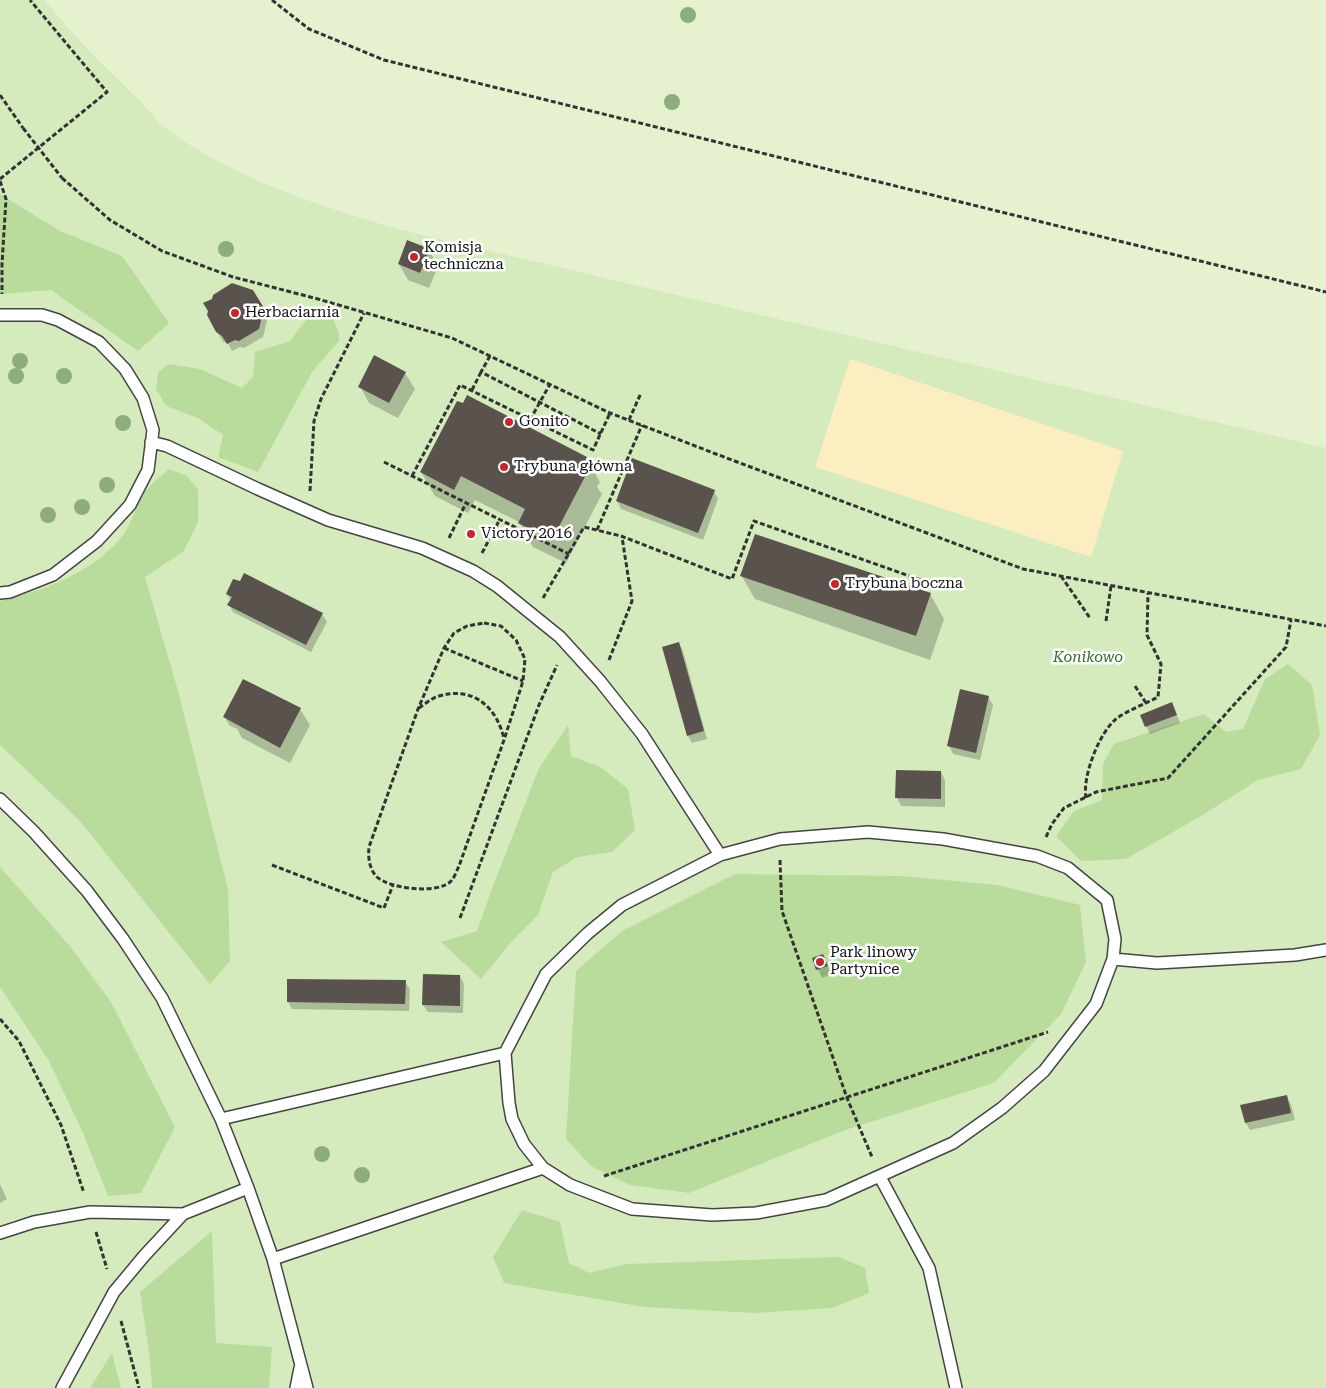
<!DOCTYPE html>
<html>
<head>
<meta charset="utf-8">
<style>
  body { margin:0 }
  canvas { display:block; background:#fffdf5 }
</style>
</head>
<body>
<canvas width="1326" height="1388"></canvas>
<script>
const g = document.querySelector('canvas').getContext('2d');
g.lineJoin = 'round';
function fill(path, color) {
  g.fillStyle = color;
  g.fill(path, 'evenodd');
}
function strokePath(path, color, width, dash) {
  g.strokeStyle = color;
  g.lineWidth = width;
  g.lineCap = dash ? 'butt' : 'round';
  g.setLineDash(dash || []);
  g.stroke(path);
}
function write(font, color, halo, rows, align = 'center') {
  g.font = font + ' "Roboto Serif",serif';
  g.lineWidth = 5;
  g.setLineDash([]);
  g.textBaseline = 'middle';
  g.strokeStyle = halo;
  g.fillStyle = color;
  for (const [text, x, y, turn = 0] of rows) {
    g.save();
    g.translate(x, y);
    g.rotate((+turn || 0) * Math.PI / 180);
    g.textAlign = isNaN(turn) ? turn : align;
    if (halo) g.strokeText(text, 0, 0);
    g.fillText(text, 0, 0);
    g.restore();
  }
}
const green = new Path2D(`
  M0 0H1326V1388H0Z`);
const forest = new Path2D(`
  M0 194 60 231 122 256 169 323 138 351 51 290 0 294Z
  M321 314 333 319 339 333V341L312 372 258 472 218 457 223 435 198 418 166 406 156 389 158 372 169 364 200 369 242 388 253 377 255 352 290 341 309 316Z
  M169 469 187 476 198 490V522L184 551 145 577 178 691 228 889 230 961 210 984 80 821 0 745V601C43 591 91 573 121 538 133 523 136 502 149 487 154 481 162 475 169 469Z
  M1288 664 1312 685 1320 735 1301 769 1258 780 1201 816 1126 859 1081 861 1056 836 1074 811 1102 800 1103 764 1114 744 1204 714 1226 732 1243 729 1265 679Z
  M568 725 571 756 600 767 628 789 635 830 612 852 577 857 553 872 538 915 511 942 481 979 441 942 477 931 493 886 539 768Z
  M0 867 69 945 111 1002 175 1127 141 1193 108 1196 83 1133 49 1061 0 987Z
  M735 874 901 876 998 885 1080 905 1086 962 1061 1014 994 1083 845 1130 689 1193 630 1185 591 1166 566 1139 576 971 622 931Z
  M522 1210 560 1222 569 1263 589 1273 626 1264 839 1257 865 1268 869 1293 832 1308 755 1313 644 1307 504 1283 493 1257Z
  M212 1231 216 1343 272 1347 269 1388H152L150 1359 140 1292Z
  M112 1353 121 1388H90Z`);
const sand = new Path2D(`
  M850 359 1123 451 1091 557 815 467Z`);
const pitch = new Path2D(`
  M45 0H1326V448L401 230C320 206 237 180 168 130 157 123 149 109 139 100 107 68 72 36 45 0Z`);
const shadow = new Path2D(`
  M429 250 438 266 429 288 408 280 399 264Z
  M253 291 268 317 263 337 244 348 240 347 232 351 228 343 223 342 208 315Z
  M375 357 405 373 415 389 398 418 369 403 360 386Z
  M586 458 600 482 597 487 602 494 566 563 533 547 519 522 475 500 468 513 435 496 421 472Z
  M714 491 718 499 703 540 621 509 617 501Z
  M741 575 930 594 944 619 930 660 755 599Z
  M227 594 322 614 327 622 311 652 233 612 229 605 231 601Z
  M679 643 683 651 707 739 692 743 688 736Z
  M253 684 300 709 310 725 290 763 242 738 237 729 229 725 225 717Z
  M988 697 993 705 980 760 953 754 949 746Z
  M1172 704 1180 723 1150 734 1142 716Z
  M897 771 941 772 945 780V807L901 806 897 798Z
  M823 955 831 974 822 978 813 958Z
  M460 976 464 984 463 1013 428 1012 423 1005Z
  M405 982 410 989 409 1011 292 1009 288 1002Z
  M1286 1096 1291 1104 1295 1120 1250 1130 1246 1123 1242 1106Z
  M0 1184 7 1199 0 1203Z`);
const building = new Path2D(`
  M407 240 430 249 420 273 398 264Z
  M232 283 253 290 264 308 259 329 239 341 235 340 227 344 222 336 216 332 207 315 208 311 203 303 212 299 213 295Z
  M374 355 406 372 389 403 358 387Z
  M467 395 587 457 582 466 589 469 552 540 518 523 525 509 461 476 454 490 420 472 457 401 463 403Z
  M632 458 715 490 698 533 616 501Z
  M755 534 931 593 916 636 740 576Z
  M244 573 323 613 306 645 227 605 232 597 226 594 233 579 240 581Z
  M679 642 704 731 687 736 662 647Z
  M243 679 301 708 280 748 223 717Z
  M960 689 989 696 976 753 947 746Z
  M1172 702 1177 715 1145 727 1140 715Z
  M896 770 941 771V799L895 798Z
  M823 954 828 966 816 970 812 958Z
  M423 974 460 975V1006L422 1005Z
  M287 979 406 980 405 1004 287 1002Z
  M1287 1095 1291 1113 1245 1123 1240 1105Z`);
const path = new Path2D(`
  M272 0 309 29 384 60 1326 292
  M0 95 23 128
  M62 178 110 220 162 251 233 277 318 299 452 338 610 413 716 454 1023 569 1326 626
  M0 179 107 92 30 0
  M0 181 6 199 2 264V294
  M490 356 481 372 601 434
  M472 390 481 372
  M530 420 550 384
  M629 420 641 393
  M384 462 569 554
  M412 476 460 385 593 450 610 413
  M310 491 314 421 321 399 364 313
  M597 530 642 425
  M449 538 466 503
  M482 553 500 519
  M1061 576 1090 618
  M543 598 584 527 621 536 732 579 754 521 946 589
  M1106 621 1111 586
  M484 623 501 626 516 640 525 659 523 681 504 740 459 866C457 870 455 876 452 880 440 895 390 889 377 877 369 869 368 857 369 847L418 709 444 648 454 633 467 626Z
  M444 648 523 681
  M609 660 632 601 622 537
  M1135 686 1146 703
  M419 708C425 704 432 698 439 696 473 686 497 707 504 739
  M1086 798C1082 777 1099 733 1116 719 1128 710 1145 704 1158 697L1161 664 1147 635 1148 593
  M1046 837 1052 824 1064 808 1096 792 1168 778 1286 647 1291 620
  M780 860 782 911 847 1098 872 1157
  M272 865 384 908 393 885
  M460 918 539 705 557 665
  M0 1019 19 1041 61 1125 84 1193
  M604 1176 1048 1032
  M96 1232 107 1269
  M121 1321 139 1388`);
const service = new Path2D(`
  M0 315H42L58 320 99 342 125 369 143 398 153 430 148 470 130 505 97 541 53 575 10 592 0 593
  M151 442 167 446 258 489 328 520 422 548 473 571 497 586 560 637 600 681 642 734 720 855
  M0 799 34 832 87 891 123 939 162 998 221 1119 248 1188 273 1259 307 1388
  M1113 959 1157 963 1295 955 1326 950
  M221 1119 505 1053
  M880 1177 929 1268 956 1388
  M0 1233 34 1222 90 1212 183 1214 248 1188
  M273 1259 543 1168 570 1185 632 1209 712 1215 756 1213 826 1200 953 1143 1002 1108 1044 1071 1096 1004 1113 959 1115 939 1107 900 1068 868 1037 856 943 839 868 832 780 839 720 855 622 905 588 933 546 974 505 1053 509 1103 512 1119 524 1144 543 1168
  M62 1388 114 1292 144 1256 183 1214
  M296 1388 300 1368`);
const pathBridge = new Path2D(`
  M23 128 62 178`);
const trees = [
  [688,15],
  [672,102],
  [226,249],
  [20,361],
  [16,376],
  [64,376],
  [123,423],
  [107,485],
  [82,507],
  [48,515],
  [322,1154],
  [362,1175]
];
const markers = [
  [414,257,5,"#c4262e"],
  [235,313,5,"#c4262e"],
  [509,422,5,"#c4262e"],
  [504,467,5,"#c4262e"],
  [471,534,5,"#c4262e"],
  [835,584,5,"#c4262e"],
  [820,962,5,"#c4262e"]
];
const poiNames = [
  ["Komisja",424,248],
  ["techniczna",424,265],
  ["Herbaciarnia",245,313],
  ["Gonito",519,422],
  ["Trybuna główna",514,467],
  ["Victory 2016",481,534],
  ["Trybuna boczna",845,584],
  ["Park linowy",830,953],
  ["Partynice",830,970]
];
const parkNames = [
  ["Konikowo",1088,658]
];
fill(green, '#d5ebbd');
fill(forest, '#b9dc9c');
fill(sand, '#fbeec1');
fill(pitch, '#e6f2cf');
fill(shadow, '#0003');
fill(building, '#5a524d');
strokePath(service, '#444', 14);
strokePath(path, '#333', 3, [5, 2.5]);
strokePath(service, '#fff', 11);
strokePath(pathBridge, '#333', 3, [5, 2.5]);
g.fillStyle = '#8dad7f';
for (const [x, y] of trees) {
  g.beginPath();
  g.arc(x, y, 8, 0, 2 * Math.PI);
  g.fill();
}
for (const [x, y, r, color] of markers) {
  const dot = new Path2D();
  dot.arc(x, y, r, 0, 2 * Math.PI);
  g.fillStyle = color;
  g.fill(dot);
  strokePath(dot, '#fff', 2);
}
write('15px', '#111', '#fff', poiNames, 'left');
write('italic 15px', '#2f6b1f', '#fff', parkNames);
</script>
</body>
</html>
